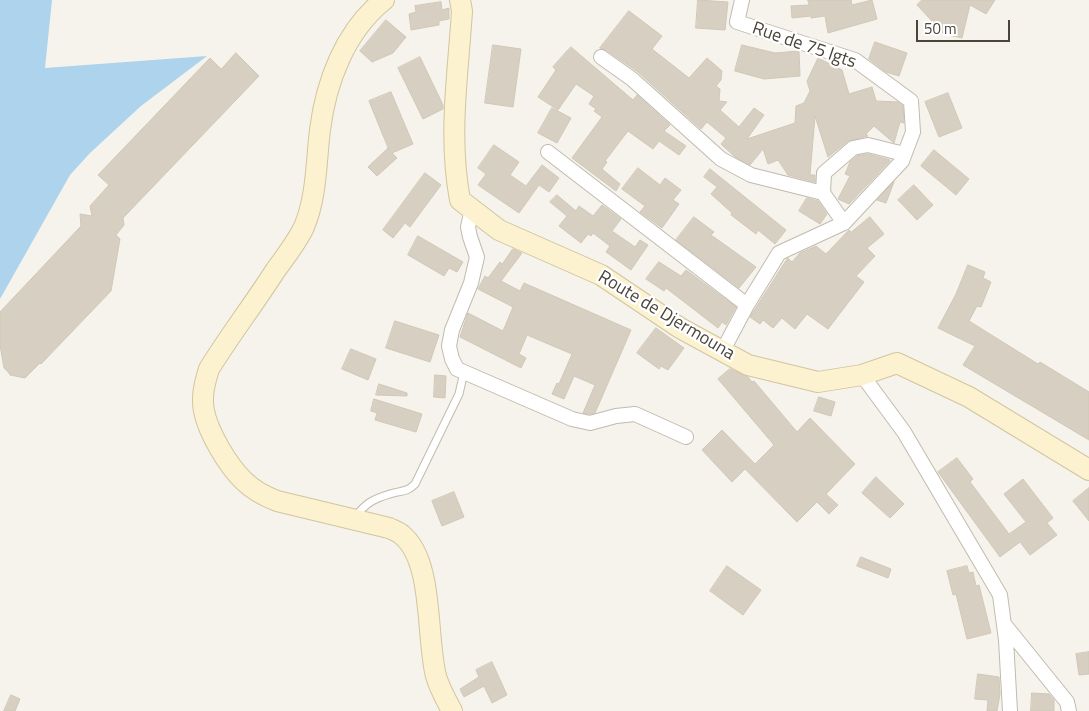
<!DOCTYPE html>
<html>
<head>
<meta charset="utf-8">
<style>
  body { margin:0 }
  #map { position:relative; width:1089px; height:711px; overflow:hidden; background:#f5f3ec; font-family:"Titillium Web",sans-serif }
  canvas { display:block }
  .scale { position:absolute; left:916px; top:20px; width:94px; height:22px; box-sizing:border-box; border:2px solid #4a443a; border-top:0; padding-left:6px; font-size:15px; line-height:18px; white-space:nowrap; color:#4a443a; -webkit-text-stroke:4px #fff; paint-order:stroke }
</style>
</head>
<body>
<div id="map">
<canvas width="1089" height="711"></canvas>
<div class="scale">50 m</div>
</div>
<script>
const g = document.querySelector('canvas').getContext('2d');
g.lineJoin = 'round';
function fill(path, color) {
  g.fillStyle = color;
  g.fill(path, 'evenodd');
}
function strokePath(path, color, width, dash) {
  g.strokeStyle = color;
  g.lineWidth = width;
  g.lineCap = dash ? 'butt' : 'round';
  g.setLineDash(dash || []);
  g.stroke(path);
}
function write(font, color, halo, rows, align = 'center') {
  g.font = font + ' "Titillium Web",sans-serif';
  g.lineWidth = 4.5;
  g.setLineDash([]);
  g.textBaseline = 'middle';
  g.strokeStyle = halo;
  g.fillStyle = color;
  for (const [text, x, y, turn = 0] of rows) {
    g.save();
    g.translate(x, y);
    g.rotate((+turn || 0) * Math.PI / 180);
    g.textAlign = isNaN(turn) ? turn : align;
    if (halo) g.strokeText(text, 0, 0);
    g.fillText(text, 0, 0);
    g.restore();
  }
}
const water = new Path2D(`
  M0 0H52L45 68 207 56 141 106 90 153 70 175 0 299Z`);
const building = new Path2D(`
  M698 0 728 2 725 30 696 28Z
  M808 0H851L852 5 872 0 877 19 828 33 825 16 811 18V16L792 18 791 6 809 5Z
  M922 0H995L986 14 970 5 962 38 944 34 917 5Z
  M441 2 442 10 449 8V19L439 21V25L411 30 409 14 416 12 415 6Z
  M629 11 662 36 652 49 689 78 707 58 722 71 721 80 716 86 720 89 719 101 727 102 720 110 739 127 754 108 764 115 747 139 795 123 796 106 804 103 810 91 807 81 818 58 842 70 849 94 872 87 876 101 898 102 903 106 904 123 900 122 894 143 874 126 866 134 868 136 848 141 828 157 815 116 810 175H815V182L788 175 778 160 768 164 763 149 750 165 735 157 721 144 726 138 707 122 701 129 638 72 606 50 600 48Z
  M386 20 406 37 393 53 372 62 360 51Z
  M875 42 907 53 899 76 886 72 869 59Z
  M493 45 521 49 513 107 485 103Z
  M742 45 775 53 799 51 800 76 764 79 735 71Z
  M571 47 633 100 637 95 670 125 664 131 686 146 679 155 659 141 653 149 628 131 605 161 607 162 602 169 620 184 616 191 572 158 602 117 594 111 596 109 589 104 594 96 576 84 558 110 538 97 556 70 553 67Z
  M236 53 259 76 123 218 124 225 116 235 120 239 111 291 41 364 40 363 25 378 10 375 9 373 4 368 0 345V312L81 226 80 214 92 216 90 206 109 185 98 175 210 58 221 69Z
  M420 57 443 105V109L423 119 398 68Z
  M391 92 413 144 392 153 397 158 377 176 368 167 388 148 389 150 369 101Z
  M948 93 962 128 939 137 925 102Z
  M552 108 571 118 557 143 538 133Z
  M494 145 519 162 510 175 526 186 542 165 559 178 549 192 539 185 519 213 478 185 486 174 478 168Z
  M934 150 969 179 956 195 921 166Z
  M868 154 890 160 889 162 849 204 838 199 850 176 845 174 850 162 857 156Z
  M638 168 660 185 665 178 681 190 673 200 679 204 662 228 640 212 645 206 622 189Z
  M710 169 786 230 775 244 758 230 756 234 731 215 732 213 711 194 717 187 704 177Z
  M425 173 441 185 410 227 405 223 393 238 383 230Z
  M894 182 886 203 877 200Z
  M914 185 933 205 917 220 898 200Z
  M557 195 576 211 579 206 593 216 602 205 621 219 612 231 635 247 640 240 648 245 631 270 606 252 610 246 593 233 591 236 588 234 581 243 559 226 567 216 550 202Z
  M807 198 818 201 827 214 820 224 799 211Z
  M694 217 714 232 711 235 756 267 739 288 676 240Z
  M870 217 884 234 867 248 875 256 856 276 864 282 828 329 807 314 795 329 782 318 773 328 763 320 760 324 750 317 787 259 788 258 792 262 800 253 816 246 826 254 849 230 851 232Z
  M418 236 463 262 457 272 449 268 444 276 408 255Z
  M513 249 522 253 501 281 520 291 524 283 631 330 595 413 590 414 583 413 595 385 574 376 564 399 552 394 557 383 559 384 572 354 527 335 519 354 526 358 521 368 460 337 468 313 503 331 513 307 478 289 485 276 488 278 500 262 502 264Z
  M659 262 681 276 686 270 736 307 726 325 722 322 718 328 666 288 664 291 646 279Z
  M968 265 985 272 983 278 991 282 981 307 977 306 969 321 1038 364 1040 362 1089 392V440L963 365 975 346 938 328 956 294Z
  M395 321 439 335 430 362 386 348Z
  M656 328 684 348 668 370 661 366 659 369 637 353Z
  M351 349 376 359 368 380 342 369Z
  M730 369 748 377 752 382 754 381 797 432 810 418 855 464 826 494 838 505 829 514 817 502 797 522 745 469 732 482 702 450 722 430 755 464 774 445 718 379Z
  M435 375 446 376 445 398 434 397Z
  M379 384 407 393V396L376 395Z
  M819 397 835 402 831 416 814 411Z
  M374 399 422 414 416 432 375 420 377 413 371 411Z
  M957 458 973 479 970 482 1009 534 1026 522 1004 494 1023 479 1053 518 1047 523 1057 535 1030 555 1020 542 1000 557 938 472Z
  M876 477 904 504 890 518 862 493Z
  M1089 488V521L1073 501Z
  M454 492 464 517 442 526 432 501Z
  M861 557 891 569 888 578 857 566Z
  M727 566 761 590 743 615 710 591Z
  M967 566 969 573 973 572 976 586 979 585 991 633 967 639 956 594 953 595 947 571Z
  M1089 652V674L1079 675 1076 654Z
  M492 662 507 695 492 703 484 686 464 697 460 689 479 677 476 670Z
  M978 674 999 677 1000 694 997 711H987L988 700 975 699Z
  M1032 693 1049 694 1054 700V711H1031Z
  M11 695 20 699 15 711H4Z`);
const lane = new Path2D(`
  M355 517C366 503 373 499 390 494 402 490 406 493 415 484L459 394 464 372`);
const street = new Path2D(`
  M601 57 632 79 721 159 751 175 823 193 844 223
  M548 152 747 305
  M823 193 824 173 853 148 868 145 904 154
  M472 209 468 227 470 237 477 257 471 283 452 330 449 346 452 359 457 369 572 419 590 423 616 416 635 414 686 437
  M722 352 747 305 779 253 844 223 902 161 913 132 911 101 855 60 737 22 742 0
  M862 375 904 432 1000 595 1006 640 1010 711
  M1004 624 1067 702 1069 711`);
const secondary = new Path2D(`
  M384 0C345 31 326 82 320 130 316 162 317 196 304 227 297 242 285 257 275 271 254 304 230 335 209 369 205 382 201 396 204 411 208 432 228 466 244 481 254 491 264 496 277 501L389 528C393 530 399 532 402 535 434 561 426 637 436 676 439 687 446 700 452 711
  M460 0 462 11C458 75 448 136 460 200L499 230 601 275 680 328 748 365 818 382 862 375 897 363 969 397 1089 470`);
const streetNames = [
  ["Rue de 75 lgts",804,46,19],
  ["Route de Djermouna",666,316,31]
];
fill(water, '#add3ed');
fill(building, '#d6cfc2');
strokePath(building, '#d1c7b6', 1);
strokePath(lane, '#c1bbaf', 9);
strokePath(street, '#c1bbaf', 16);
strokePath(secondary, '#d2c59f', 22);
strokePath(lane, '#fff', 7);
strokePath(street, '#fff', 14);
strokePath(secondary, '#fcf2d0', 20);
write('18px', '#4a443a', '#fff', streetNames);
</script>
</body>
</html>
